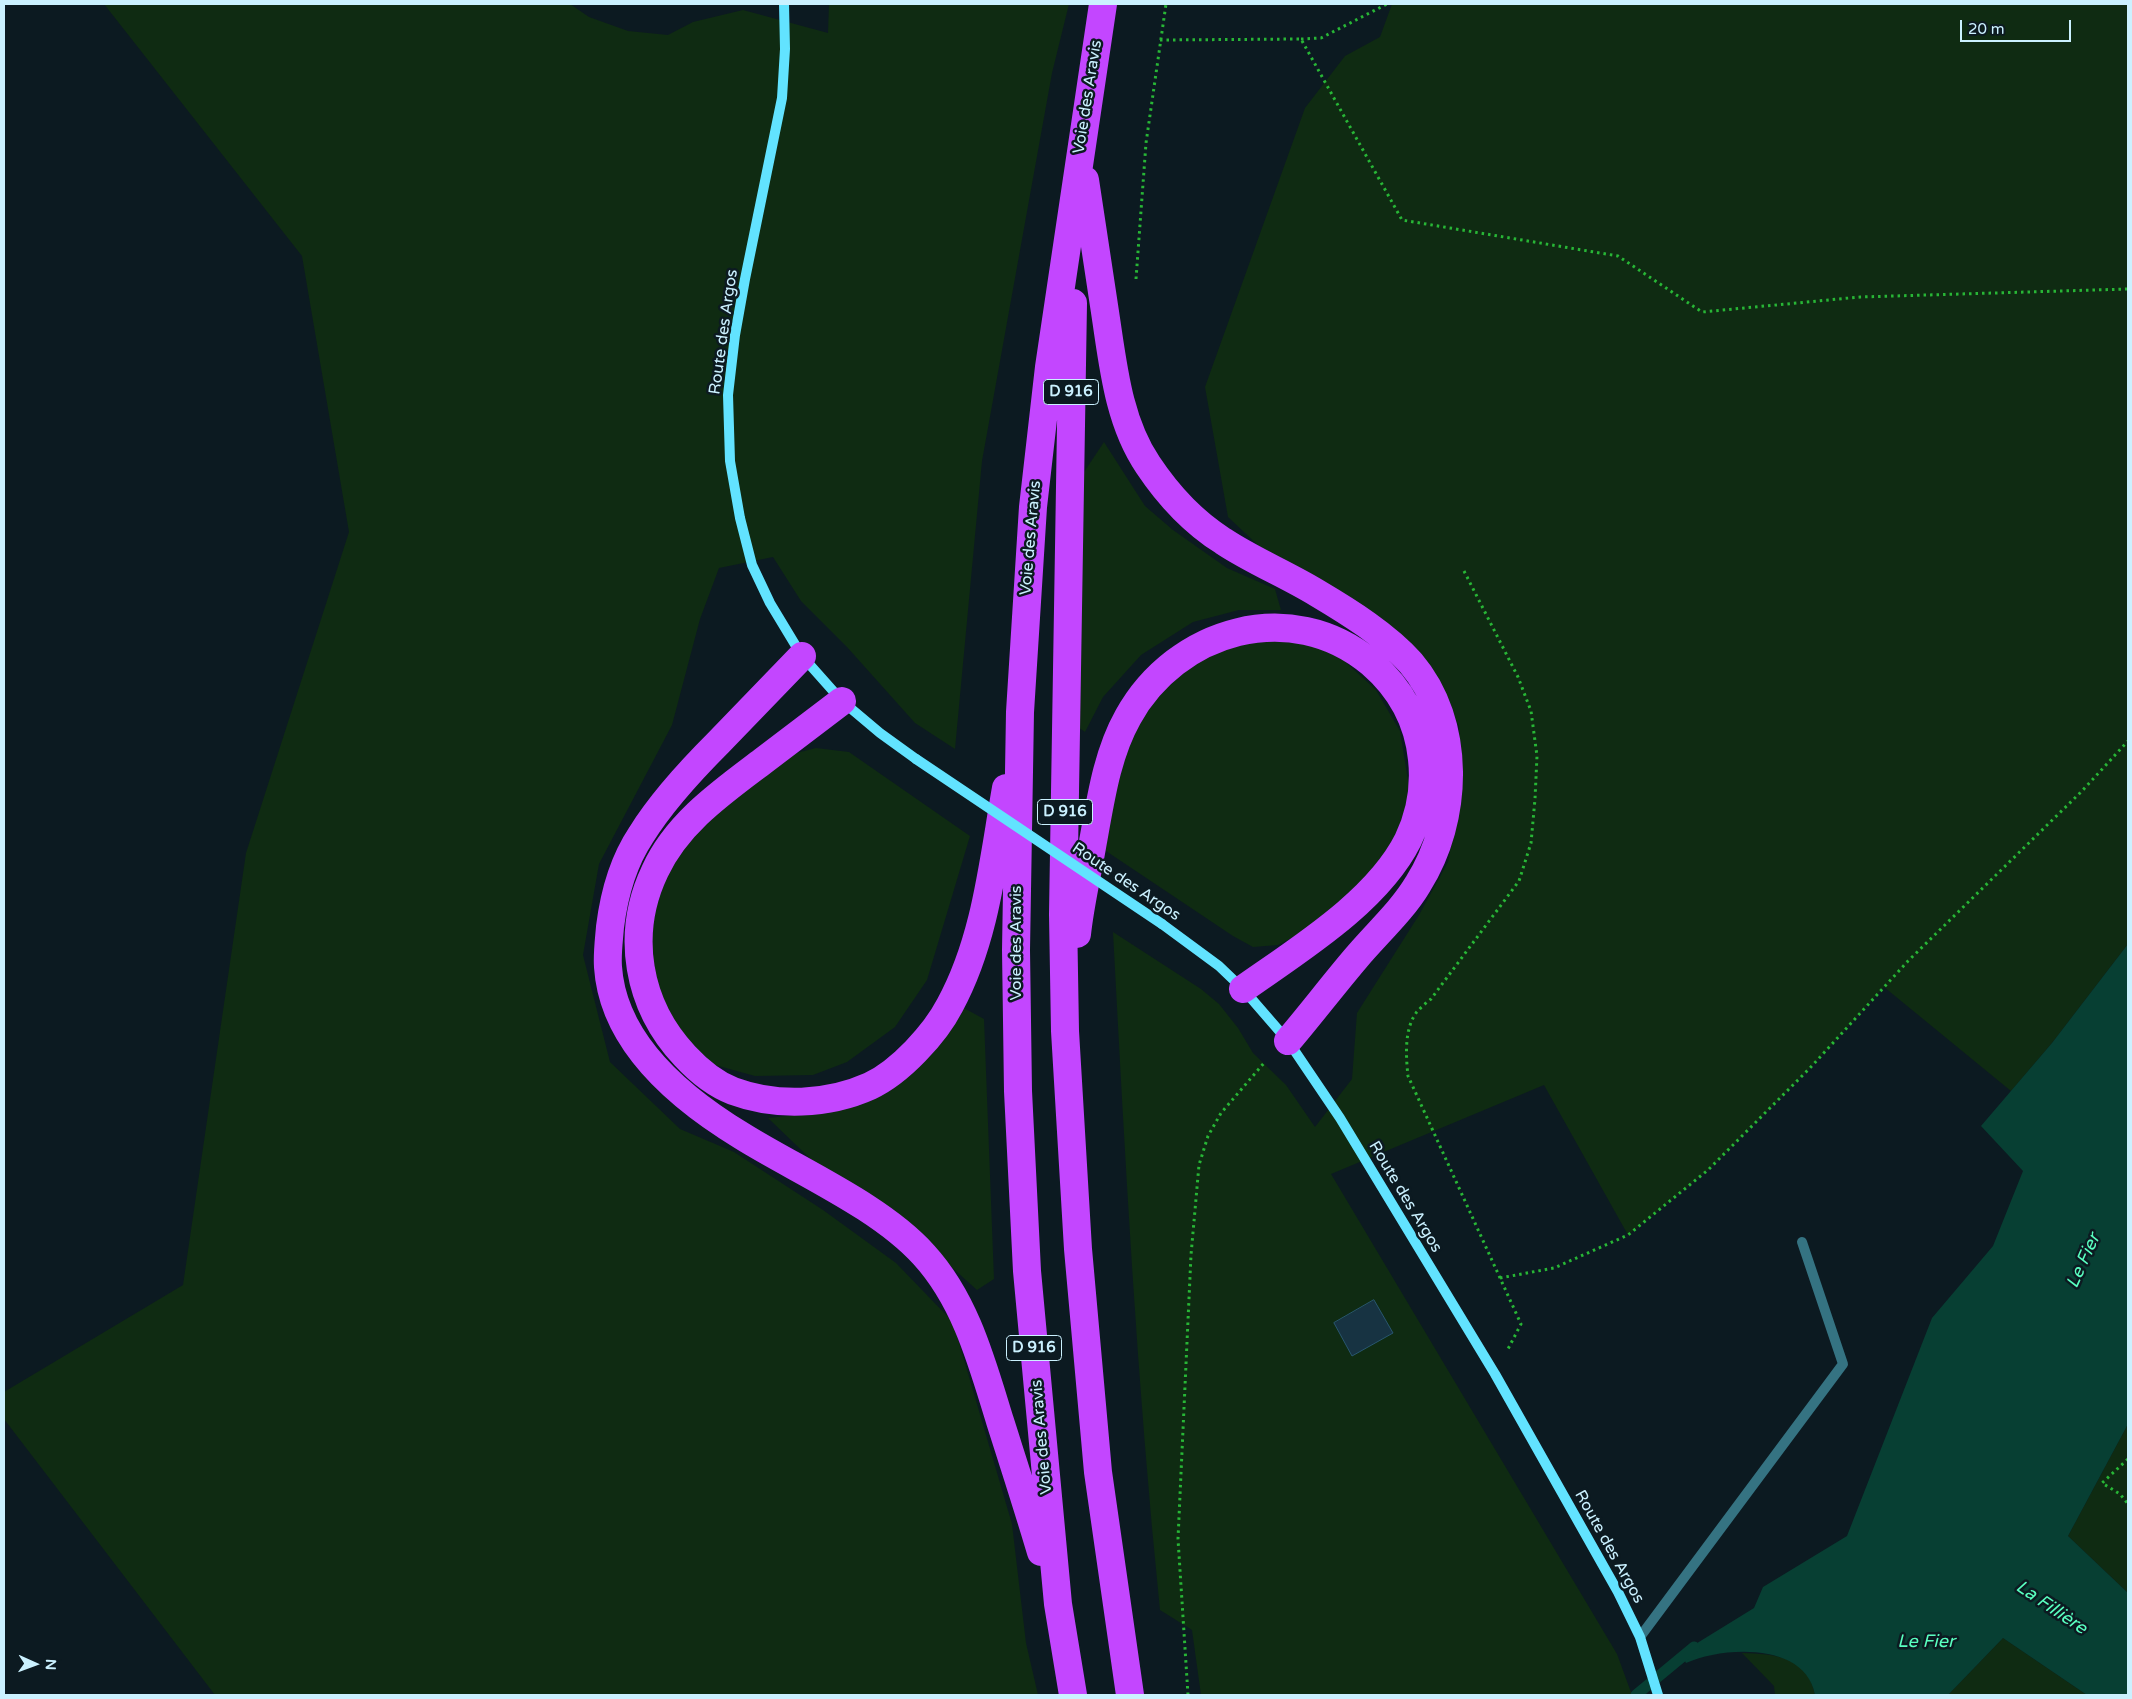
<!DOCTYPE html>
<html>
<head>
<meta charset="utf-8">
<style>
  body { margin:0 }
  #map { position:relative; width:2132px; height:1699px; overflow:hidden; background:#0c1a21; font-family:"Varela Round",sans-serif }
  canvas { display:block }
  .frame { position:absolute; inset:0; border:5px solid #cbf1ff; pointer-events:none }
  .north { position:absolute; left:10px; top:1639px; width:50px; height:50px; -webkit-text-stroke:4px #0c1a21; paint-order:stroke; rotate:92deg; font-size:14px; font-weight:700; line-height:20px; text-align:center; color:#cbf1ff }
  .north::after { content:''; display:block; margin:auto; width:18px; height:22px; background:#cbf1ff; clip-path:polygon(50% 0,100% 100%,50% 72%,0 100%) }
  .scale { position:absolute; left:1960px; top:20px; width:111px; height:22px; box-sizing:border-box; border:2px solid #cbf1ff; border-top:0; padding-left:6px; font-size:15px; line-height:18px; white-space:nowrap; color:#cbf1ff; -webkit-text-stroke:4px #0c1a21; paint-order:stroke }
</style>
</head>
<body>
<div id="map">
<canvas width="2132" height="1699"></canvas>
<div class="frame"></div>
<div class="north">N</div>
<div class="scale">20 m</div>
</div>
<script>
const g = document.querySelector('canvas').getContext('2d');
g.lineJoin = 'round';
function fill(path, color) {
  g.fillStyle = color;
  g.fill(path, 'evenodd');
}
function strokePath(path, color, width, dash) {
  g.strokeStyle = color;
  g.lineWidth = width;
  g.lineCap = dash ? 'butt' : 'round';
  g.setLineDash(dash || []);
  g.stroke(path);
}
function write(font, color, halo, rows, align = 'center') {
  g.font = font + ' "Varela Round",sans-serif';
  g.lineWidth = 5;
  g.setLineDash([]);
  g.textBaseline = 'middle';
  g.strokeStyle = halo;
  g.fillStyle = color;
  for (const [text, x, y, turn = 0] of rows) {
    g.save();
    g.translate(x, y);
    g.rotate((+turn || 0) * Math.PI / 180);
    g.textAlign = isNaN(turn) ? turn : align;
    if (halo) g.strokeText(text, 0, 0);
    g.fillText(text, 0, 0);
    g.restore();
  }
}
const green = new Path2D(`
  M104 4H570L589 17 628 31 668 35 693 22 743 10 828 33 829 4H1069L1052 73 982 461 955 749 915 723 847 647 801 601 773 557 719 568 700 619 672 725 599 864 583 955 610 1062 680 1129 734 1152 823 1210 896 1263 953 1322 1012 1524 1026 1643 1038 1695H215L4 1419V1392L183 1285 246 853 349 532 302 256Z
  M1392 4H2128V944L2052 1043 2011 1091 1884 987 1810 1068 1708 1170 1628 1235 1544 1085 1331 1174 1617 1654 1632 1695H1201L1192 1630 1160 1610C1137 1385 1125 1158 1113 932L1201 989 1219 1004 1238 1028 1253 1053 1286 1085 1315 1127 1352 1079 1357 1013 1419 915 1448 862 1460 801 1459 726 1423 660 1261 548 1228 517 1205 387 1305 108 1345 56 1380 37Z
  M1104 442 1145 506 1173 530 1227 568 1275 589 1281 610H1239L1193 622 1141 655 1103 697 1085 732 1075 725 1082 475Z
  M1256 634 1308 642 1340 657 1376 690 1400 731 1409 786 1401 833 1372 875 1315 926 1278 945 1253 947 1233 936 1097 845 1129 730 1164 678Z
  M816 748 849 752 970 836 927 980 895 1027 847 1062 813 1075 755 1076 704 1062 652 992 650 901 673 848 777 758Z
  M962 1007 984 1019 994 1279 977 1290 888 1210 820 1168 768 1118 805 1114 848 1104Z
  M2128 1424V1593L2068 1536Z
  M2003 1638 2087 1695H1948Z
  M1742 1653C1774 1654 1808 1656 1815 1695H1775L1774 1686Z`);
const water = new Path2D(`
  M2128 944V1424L2068 1536 2128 1593V1695H2087L2003 1638 1948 1695H1815C1806 1642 1723 1646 1686 1663L1681 1653 1754 1608 1763 1587 1847 1536 1932 1318 1993 1246 2023 1171 1981 1126 2052 1043Z`);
const stream = new Path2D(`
  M1636 1695 1694 1647`);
const building = new Path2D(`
  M1374 1300 1393 1333 1352 1356 1334 1323Z`);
const path = new Path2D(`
  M1301 39 1321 38 1387 4
  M1160 40 1301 39 1402 220 1618 256 1702 312 1860 297 2128 289
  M1136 279 1146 143 1166 4
  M1464 571 1518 677 1531 711 1537 756 1535 799 1531 843 1519 881 1431 999C1426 1003 1420 1008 1416 1013 1404 1030 1406 1057 1408 1076L1521 1324 1508 1349
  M1500 1278 1554 1268 1628 1235 1708 1170 1810 1068 1908 961 2082 791 2128 741
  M2128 1459 2102 1483 2120 1494 2128 1504
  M1188 1695 1178 1539 1191 1255 1199 1165 1208 1136 1221 1113 1264 1063`);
const lane = new Path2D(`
  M1640 1637 1843 1364 1802 1242`);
const secondary = new Path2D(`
  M784 4 785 49 782 98 745 279 735 335 728 395 730 461 740 518 752 565 770 603 802 656 842 701 880 733 916 759
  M1162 924 1219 966 1243 989 1288 1041 1340 1118 1495 1374 1618 1592 1640 1637 1658 1695`);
const highway = new Path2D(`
  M1085 180C1092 224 1098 268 1105 312 1113 364 1118 421 1148 465 1168 495 1193 522 1223 541 1253 561 1286 574 1317 593 1349 612 1386 635 1411 663 1462 723 1459 819 1418 884 1402 911 1376 934 1356 958 1333 985 1311 1014 1288 1041
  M1073 303 1063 914 1065 1031 1078 1249 1098 1472 1130 1695
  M802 656C774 685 746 714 718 743 690 771 662 801 641 835 623 862 614 895 610 927 609 940 607 954 608 967 613 1043 681 1099 742 1136 798 1171 880 1206 924 1255 966 1301 982 1363 1000 1421 1014 1465 1028 1508 1041 1552
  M842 701C816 721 789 741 763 761 722 792 677 823 655 871 625 934 637 1005 685 1056 698 1070 715 1084 733 1091 776 1107 828 1105 870 1086 900 1072 935 1034 950 1005 986 939 993 861 1006 788
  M1077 934C1080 905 1087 876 1092 847 1100 804 1106 756 1128 717 1176 630 1291 596 1371 663 1400 688 1418 720 1422 759 1425 787 1420 815 1408 840 1377 902 1298 950 1243 989
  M1073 1695 1058 1604 1027 1271 1018 1091 1016 950 1020 712 1033 507 1049 367 1103 4`);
const secondaryBridge = new Path2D(`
  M916 759 1162 924`);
const shields = [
  [1071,392,55],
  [1065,812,55],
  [1034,1348,55]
];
const shieldNames = [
  ["D 916",1071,392],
  ["D 916",1065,812],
  ["D 916",1034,1348]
];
const streetNames = [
  ["Voie des Aravis",1088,97,-81],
  ["Route des Argos",724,332,-82],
  ["Voie des Aravis",1031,538,-85],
  ["Route des Argos",1126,882,34],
  ["Voie des Aravis",1017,943,-90],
  ["Route des Argos",1405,1197,59],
  ["Voie des Aravis",1042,1437,-95],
  ["Route des Argos",1609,1547,61]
];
const waterNames = [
  ["Le Fier",2084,1261,-66],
  ["La Fillière",2051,1608,34],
  ["Le Fier",1926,1642]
];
fill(green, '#0f2b12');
fill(water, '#073f33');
strokePath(stream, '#073f33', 11);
fill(building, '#173342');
strokePath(building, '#28566f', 1);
strokePath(path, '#28b636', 3, [2.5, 4]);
strokePath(lane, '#357382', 10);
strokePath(secondary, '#62e3ff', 10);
strokePath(highway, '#c346ff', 28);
strokePath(secondaryBridge, '#62e3ff', 10);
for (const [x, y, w] of shields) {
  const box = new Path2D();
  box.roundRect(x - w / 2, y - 12.5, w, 25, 4);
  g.fillStyle = '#0c1a21';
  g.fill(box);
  strokePath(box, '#cbf1ff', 1);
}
write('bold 15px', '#cbf1ff', null, shieldNames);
write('16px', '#cbf1ff', '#0c1a21', streetNames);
write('italic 18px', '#59ffc0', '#0c1a21', waterNames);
</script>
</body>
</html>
